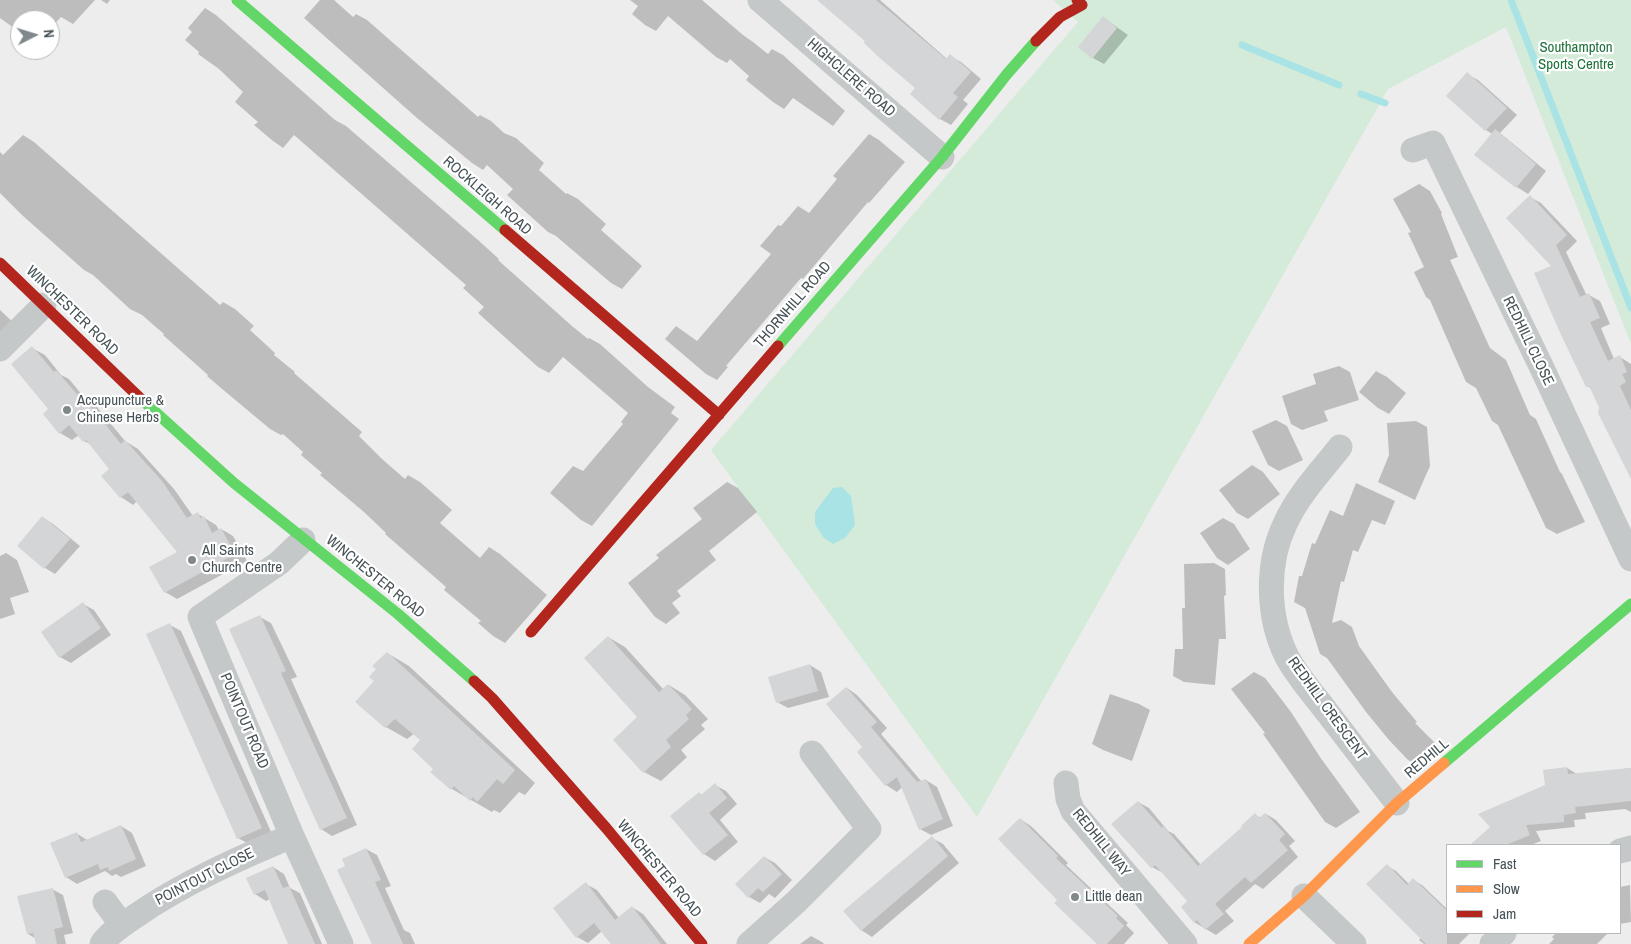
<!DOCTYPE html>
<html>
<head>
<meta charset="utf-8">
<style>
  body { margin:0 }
  #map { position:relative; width:1631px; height:944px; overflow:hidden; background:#ededed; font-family:"Archivo Narrow",sans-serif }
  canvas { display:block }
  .legend { position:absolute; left:1446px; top:844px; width:175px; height:90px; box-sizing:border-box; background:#fff; border:1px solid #b5babc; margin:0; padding:6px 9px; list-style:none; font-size:15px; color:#465257 }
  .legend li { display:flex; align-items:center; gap:10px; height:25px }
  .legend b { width:25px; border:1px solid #b5babc }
  .north { position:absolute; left:10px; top:10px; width:50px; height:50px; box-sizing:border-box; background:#fff; border:1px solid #b5babc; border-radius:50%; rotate:85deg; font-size:14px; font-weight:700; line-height:20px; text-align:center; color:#465257 }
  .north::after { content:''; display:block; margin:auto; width:18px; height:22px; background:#80888c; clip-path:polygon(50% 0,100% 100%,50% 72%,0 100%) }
</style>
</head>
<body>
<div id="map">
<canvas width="1631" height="944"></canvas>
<ul class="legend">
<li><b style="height:6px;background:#63d668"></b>Fast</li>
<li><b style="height:6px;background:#ff974d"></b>Slow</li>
<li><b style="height:6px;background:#b3261e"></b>Jam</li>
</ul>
<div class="north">N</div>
</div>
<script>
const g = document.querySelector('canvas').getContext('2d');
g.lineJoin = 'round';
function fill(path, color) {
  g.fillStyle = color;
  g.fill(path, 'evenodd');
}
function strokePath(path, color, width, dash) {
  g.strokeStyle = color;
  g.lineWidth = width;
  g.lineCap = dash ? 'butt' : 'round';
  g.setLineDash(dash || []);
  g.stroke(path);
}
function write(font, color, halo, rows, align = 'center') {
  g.font = font + ' "Archivo Narrow",sans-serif';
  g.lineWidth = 4.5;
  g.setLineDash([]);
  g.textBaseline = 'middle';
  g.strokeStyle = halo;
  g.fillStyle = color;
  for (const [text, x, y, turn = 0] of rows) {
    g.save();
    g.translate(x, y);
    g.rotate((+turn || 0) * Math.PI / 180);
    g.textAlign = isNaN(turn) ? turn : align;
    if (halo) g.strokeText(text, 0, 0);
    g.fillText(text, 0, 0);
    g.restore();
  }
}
const green = new Path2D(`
  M1053 0H1631V344L1506 27 1388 89 977 817 711 450 1078 22Z`);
const water = new Path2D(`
  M842 487 851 496 855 525 845 538 833 544 823 537 815 524V512L833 488Z`);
const shadow = new Path2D(`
  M0 0H95L73 24 61 17 50 29V20H20V29L18 31 0 18Z
  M101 0H110L107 4Z
  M320 0H334L353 17 356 14 367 20 478 117 480 115 491 121 504 133 516 138 544 163 539 170 566 194 567 193 578 199 606 224 601 230 642 266 622 289 611 283 556 236 548 232 507 195 513 189 487 165 483 170 472 163 417 118 304 18Z
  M630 0H702L743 35 753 42 768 54 772 49 783 55 845 111 833 126 793 98 784 109 773 102 746 80 749 76 730 59 727 63 716 57 668 16 656 31 645 25 632 14 638 6Z
  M819 0H880L947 59 950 56 961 62 981 79 963 100 968 104 951 125 940 119 911 94 917 87Z
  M205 8 216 15 335 120 346 126 478 240 499 259 498 260 572 326 588 339 589 338 600 344 648 387 675 407 671 413 679 419 592 526 581 520 550 493 573 466 583 471 623 424 621 422 628 413 563 357 549 373 538 367 478 313 484 307 463 288 466 285 294 135 283 148 273 141 254 125 258 122 235 102 243 92 219 69 198 54 199 52 185 40 192 32 188 28Z
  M1104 18 1128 35 1104 64 1093 58Z
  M1467 74 1478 80 1517 115 1500 133 1546 171 1528 194 1517 187 1476 154 1492 134 1486 130Z
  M869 134 879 140 905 162 869 203 868 202 803 279 801 278 726 366 728 367 717 380 706 374 665 339 676 326 697 341 771 254 760 246 778 225 781 226 798 206 809 213 837 179 833 176Z
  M23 135 34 142 220 305 223 302 235 309 254 326 250 330 275 353 274 355 295 372 294 373 362 432 359 436 382 459 405 479 408 475 420 482 452 510 440 523 480 558 489 547 500 554 547 595 505 643 493 636 478 623 481 621 444 590 446 587 385 534 386 533 364 512 320 475 322 473 301 455 303 452 283 434 281 435 270 429 221 388 207 376 208 375 163 335 164 334 142 315 130 309 93 275 84 270 23 216 0 193V152L3 155Z
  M1419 184 1430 191 1442 213 1441 214 1458 257 1450 260 1490 348 1506 360 1530 415 1536 419 1560 472 1562 474 1585 522 1557 534 1546 528 1498 425 1492 421 1476 388 1466 382 1430 300 1426 297 1414 272 1424 267 1408 233 1411 232 1393 199Z
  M1530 197 1541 203 1577 241 1566 252 1587 296 1589 295 1600 301 1610 324 1601 328 1614 359 1620 357 1631 364V476L1592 389 1587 386 1553 266Z
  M0 310 19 328 0 348Z
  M32 348 45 355 61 375 69 379 88 402 97 407 125 441 138 449 174 489 193 516 198 514 216 525 219 530 221 529 233 536 247 561 177 599 165 592 179 552 137 501 133 505 121 497 103 476 111 469 92 445 84 441 79 435 72 440 60 433 50 409Z
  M1339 366 1350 372 1359 400 1324 411 1328 421 1302 430 1291 424 1282 396 1316 384 1313 374Z
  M1376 371 1387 377 1406 393 1389 414 1378 408 1359 392Z
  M1276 420 1287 426 1303 460 1279 471 1268 465 1252 431Z
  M1416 421 1427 427 1430 466 1415 500 1378 482 1389 455 1387 423Z
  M1252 465 1263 472 1280 494 1248 519 1237 513 1219 490Z
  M727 482 738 488 757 512 709 551 716 560 677 591 681 596 672 603 680 613 666 624 655 617 628 583 659 558 656 555 702 519 693 508Z
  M1356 483 1395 501 1385 525 1372 520 1358 552 1353 550 1344 582 1341 581 1332 623 1341 620 1352 627 1359 646 1392 692 1417 722 1415 723 1439 747 1419 766 1408 760 1389 740 1366 712 1327 658 1320 654 1305 608 1294 602 1299 576H1302L1312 543 1315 544 1330 510 1343 516Z
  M42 517 53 524 80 546 55 574 45 568Z
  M1223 518 1234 524 1250 549 1228 565 1217 558 1200 533Z
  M6 553 17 560 29 592 10 598 15 614 0 619V556Z
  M1214 563 1225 569 1226 595 1224 596 1226 639H1219L1215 685 1184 682 1173 676 1175 649H1183L1182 608H1185L1184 564Z
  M83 604 94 610 111 635 71 663 60 657Z
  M260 617 271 623 297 677 291 679 357 825 332 836 321 829Z
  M170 625 181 631 272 834 249 844 238 838Z
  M608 637 625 647 664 690 669 685 685 695 708 719 701 725 705 729 681 750 687 757 661 781 644 772 639 717Z
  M387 653 409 666 535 783 525 795 519 792 500 813 494 810 492 812 452 789 432 772 435 769 422 740 415 733 407 739 386 727 376 681Z
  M810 665 821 672 829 697 788 708 777 702Z
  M1254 672 1265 678 1291 712 1320 757 1360 812 1336 828 1325 822 1263 734 1265 733 1231 689Z
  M847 688 857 695 887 728 881 734 922 782 926 780 937 787 953 826 931 835 920 829 902 787 897 792 886 785 859 752 864 747Z
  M1110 694 1139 704 1150 710 1132 761 1103 750 1092 744Z
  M1567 768 1577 774 1631 768V812L1625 809 1585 813 1586 819 1574 820 1575 827 1536 831 1541 841 1531 845H1472L1492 827Z
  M715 785 726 791 737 804 720 820 738 842 715 861 704 854 672 816 699 793 702 795Z
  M1138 802 1149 808 1168 831 1174 834 1201 865 1244 827 1255 815 1261 818 1266 814 1276 820 1295 841 1289 846 1298 857 1263 889 1255 884 1225 911 1234 921 1216 935 1194 922 1189 902 1163 873 1152 867Z
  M1020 819 1031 826 1068 863 1066 865 1128 923 1126 925 1134 933 1124 944H1099L1059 900Z
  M121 826 132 833 146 866 121 877 116 874 112 876 105 871 77 884 66 877 76 833 87 840Z
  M932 838 943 844 959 863 872 937 861 930Z
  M366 849 377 855 391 886 385 888 404 930 410 933 415 944H372L347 867Z
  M764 857 775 863 792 880 775 898 769 894 760 903 749 897Z
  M1387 866 1396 871 1409 884 1413 880 1422 885 1447 909V933H1470L1459 944H1424L1419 940 1421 938Z
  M273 867 284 874 290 888 300 893 322 944H290L270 899 266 901 255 894Z
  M586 884 597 890 619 918 632 907 643 914 667 944H615L602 931 588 943 577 937Z
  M1630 885 1631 922 1620 924V887Z
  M52 889 63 895 73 933 64 935 66 944H37L35 938 28 934Z
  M1556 933H1608L1597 944H1549L1554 939 1552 937Z
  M811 936 822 942 824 944H800Z`);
const stream = new Path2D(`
  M1511 0 1631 308
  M1242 45 1339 85
  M1361 94 1385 103`);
const building = new Path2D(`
  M817 0H876L946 59 950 54 971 72 953 93 958 97 939 120 910 94 915 88 882 60 864 43 865 41Z
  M1103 16 1117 28 1092 59 1078 47Z
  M1467 72 1507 108 1485 131 1446 96Z
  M1495 129 1536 164 1516 188 1474 155Z
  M1530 195 1567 235 1556 245 1580 297 1589 293 1600 318 1590 322 1608 361 1620 355 1627 372 1622 374 1626 382 1620 386 1631 410V479L1598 413 1599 407 1589 386 1586 387 1561 335 1534 273 1551 266 1506 218Z
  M32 346 54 372 56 370 82 400 84 398 121 444 125 440 162 481 187 518 198 512 200 518 204 516 212 533 221 528 235 554 164 593 149 567 177 552 128 492 120 498 101 476 109 469 86 440 83 442 69 425 59 434 43 414 48 409 11 364Z
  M42 516 70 539 44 569 17 546Z
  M83 602 101 628 59 658 41 632Z
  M260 615 286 671 281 673 347 818 320 830 229 629Z
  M170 623 262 828 237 839 146 634Z
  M608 636 659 692 668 684 692 709 686 715 689 719 666 740 671 747 643 773 613 740 637 717 584 658Z
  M387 652 515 770 503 784 497 779 477 802 473 797 470 801 454 786 451 790 430 772 433 769 412 749 420 740 395 719 385 728 355 702 374 681 369 677 376 669 372 666Z
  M810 664 818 691 776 703 768 677Z
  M846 687 877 722 871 727 917 782 926 779 943 819 919 830 897 777 885 786 857 752 862 747 826 704Z
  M1567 767 1568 774 1631 768V801L1575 807 1576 813 1564 815V822L1526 825 1530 835 1506 845H1470L1490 827 1478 814 1545 785 1543 770Z
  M715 783 727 798 709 813 728 835 703 855 670 816 699 792 701 795Z
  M1138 801 1162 828 1163 826 1198 866 1242 827 1241 826 1255 813 1259 818 1265 813 1285 834 1279 840 1288 850 1251 883 1245 877 1215 904 1224 914 1205 930 1197 920 1194 923 1181 907 1187 901 1155 865 1151 868 1111 824Z
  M1020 818 1058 856 1056 858 1118 916 1116 918 1124 926 1107 944H1097L1054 903 1057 900 998 839Z
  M121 825 136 859 109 871 108 867 100 870 98 864 65 878 50 843 77 832 81 842Z
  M932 836 948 856 861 931 843 911Z
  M366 848 381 880 375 882 403 944H372L337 870 345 866 342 859Z
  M764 856 782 874 763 892 758 888 748 898 735 884Z
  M1387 864 1407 885 1413 878 1447 911V944H1426L1366 884Z
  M273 866 283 888 289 886 315 944H288L265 890 254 895 246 878Z
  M586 882 615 920 632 906 661 944H611L594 923 576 938 553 908Z
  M53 888 63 927 54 929 57 944H36L33 933 27 934 17 896Z`);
const street = new Path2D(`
  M760 0 942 157
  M1413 150 1433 143 1541 366 1631 559
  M0 349 44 305
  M1340 447C1321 471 1298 495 1285 524 1266 564 1267 617 1287 657 1298 677 1314 695 1327 712 1351 743 1374 773 1397 803
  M303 540 279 563 200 617 292 836 341 944
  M1066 783 1068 799 1073 811 1185 944
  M1620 851 1631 848
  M1304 896 1354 944
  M105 902 122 925
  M102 944C109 933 123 925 134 917 183 883 237 859 292 836
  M749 944 796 902 869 829 812 753
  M1492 944 1504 933`);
const fast = new Path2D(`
  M237 0 505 230
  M778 346 942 157 1007 74 1036 41
  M141 399 234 483 398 614 474 681
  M1444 763 1631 604`);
const slow = new Path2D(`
  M1249 944 1304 896 1397 803 1444 763`);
const jam = new Path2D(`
  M1036 41 1060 17 1082 5 1077 0
  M505 230 719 415
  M0 263 141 399
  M531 632 778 346
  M474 681 492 698 607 829 702 944`);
const markers = [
  [67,410,5,"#80888c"],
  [192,560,5,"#80888c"],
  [1075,897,5,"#80888c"]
];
const parkNames = [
  ["Southampton",1576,48],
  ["Sports Centre",1576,65]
];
const streetNames = [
  ["HIGHCLERE ROAD",851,78,41],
  ["ROCKLEIGH ROAD",487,196,41],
  ["THORNHILL ROAD",793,305,-49],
  ["WINCHESTER ROAD",72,311,44],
  ["REDHILL CLOSE",1528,341,64],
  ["WINCHESTER ROAD",375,577,39],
  ["REDHILL CRESCENT",1327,709,54],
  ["POINTOUT ROAD",244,721,67],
  ["REDHILL",1427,759,-40],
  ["REDHILL WAY",1101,843,51],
  ["WINCHESTER ROAD",659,869,50],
  ["POINTOUT CLOSE",205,877,-27]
];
const poiNames = [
  ["Accupuncture &",77,401],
  ["Chinese Herbs",77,418],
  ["All Saints",202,551],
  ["Church Centre",202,568],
  ["Little dean",1085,897]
];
fill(green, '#d3ebd8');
fill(water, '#aae3e6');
fill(shadow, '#0003');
strokePath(stream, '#aae3e6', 7);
fill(building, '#d3d5d6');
strokePath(street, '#c4c8c8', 25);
strokePath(fast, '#63d668', 11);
strokePath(slow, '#ff974d', 11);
strokePath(jam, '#b3261e', 11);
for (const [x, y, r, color] of markers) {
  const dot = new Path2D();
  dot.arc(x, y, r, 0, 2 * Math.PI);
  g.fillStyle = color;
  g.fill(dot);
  strokePath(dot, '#fff', 2);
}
write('15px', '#1e713a', '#fff', parkNames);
write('15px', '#465257', '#fff', streetNames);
write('15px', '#465257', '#fff', poiNames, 'left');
</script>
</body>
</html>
